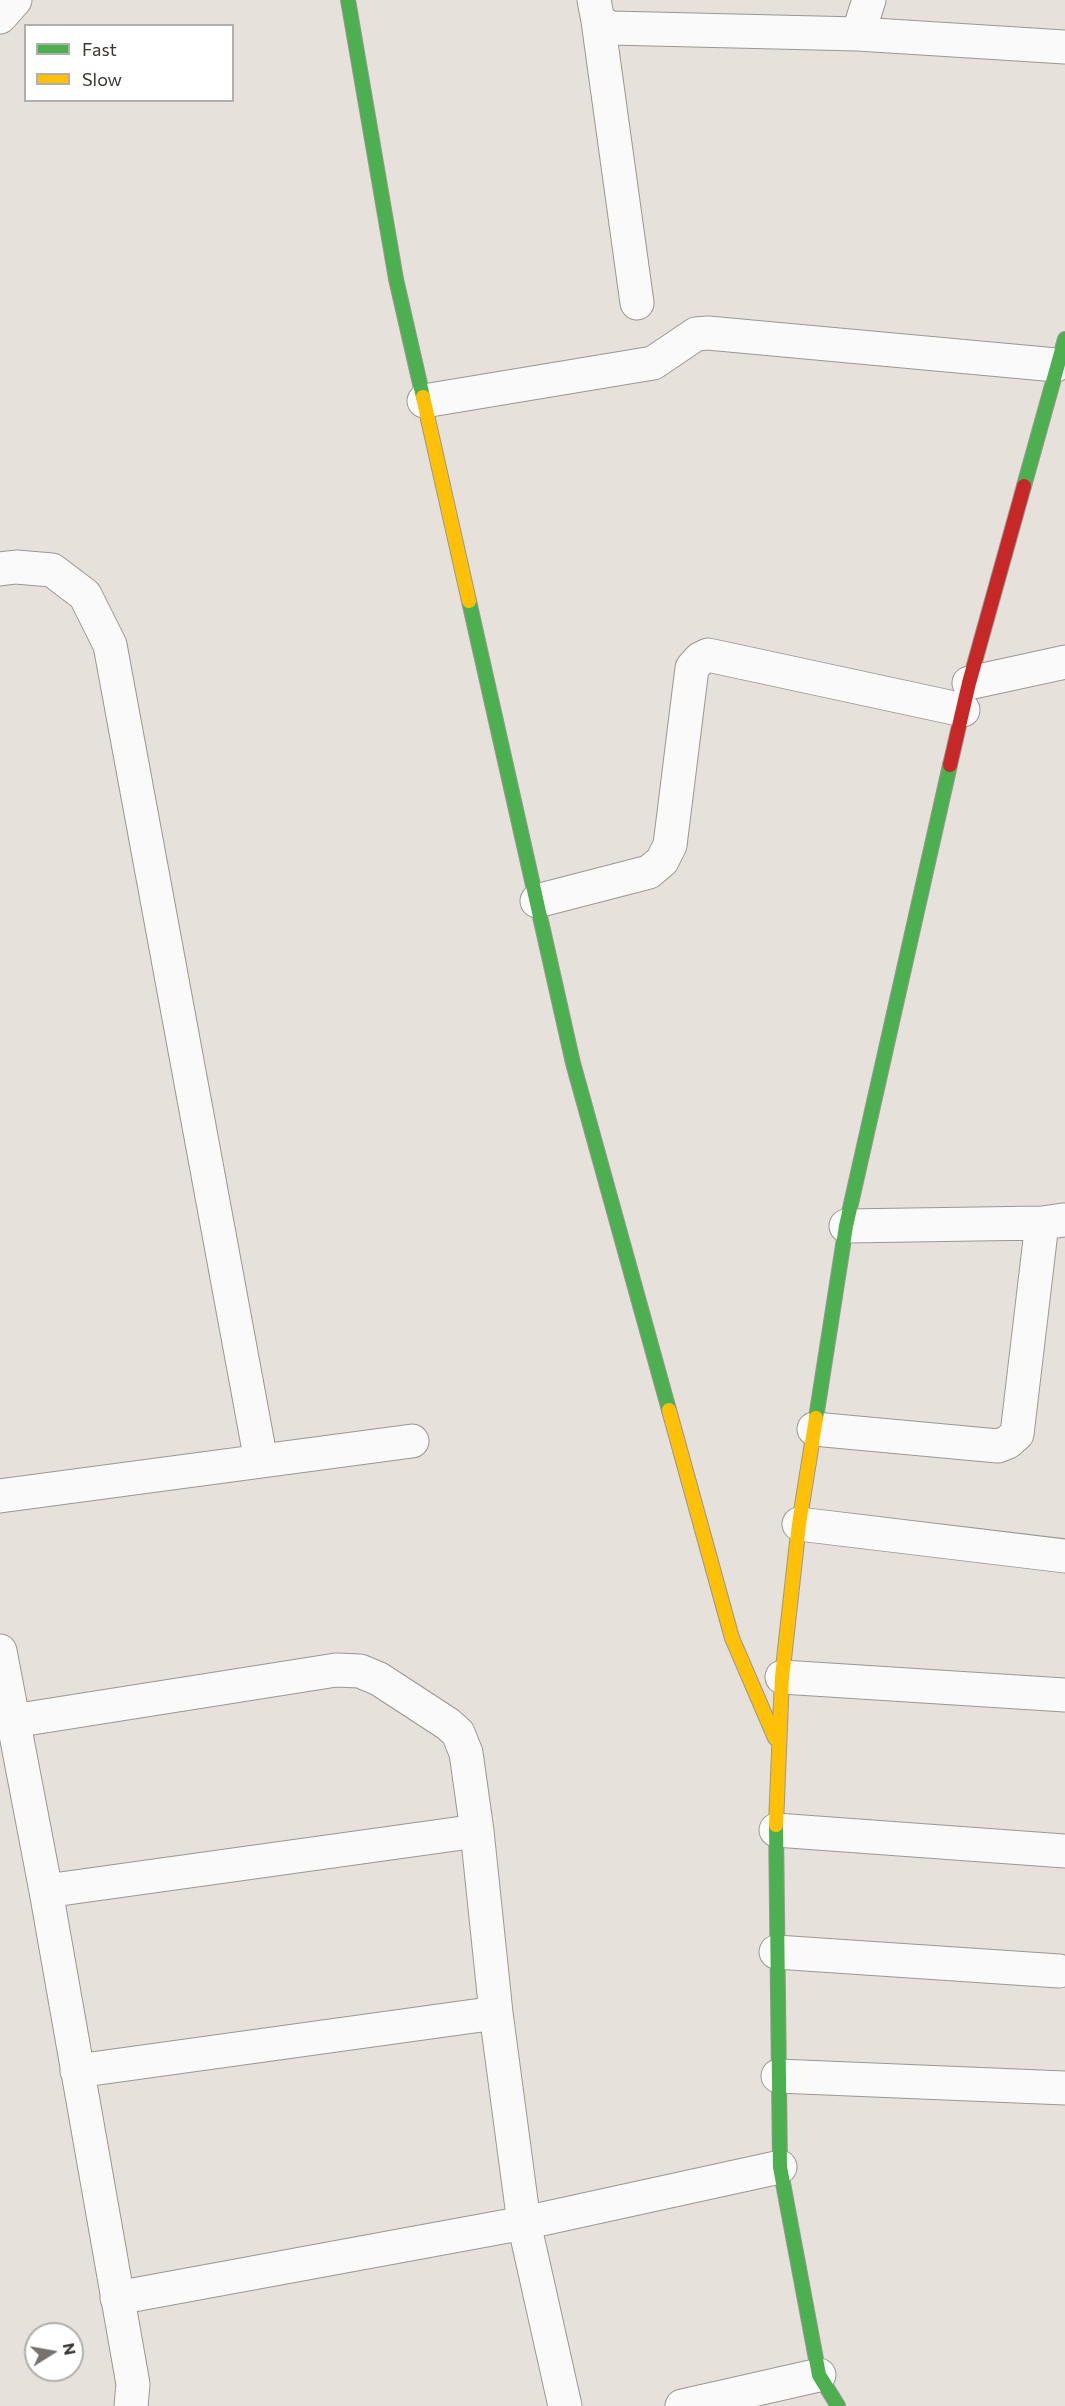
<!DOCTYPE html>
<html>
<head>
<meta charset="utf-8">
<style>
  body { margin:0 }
  #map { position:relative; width:1065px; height:2406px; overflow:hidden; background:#e6e1db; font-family:Commissioner,sans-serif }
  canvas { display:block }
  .legend { position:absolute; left:24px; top:24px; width:210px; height:78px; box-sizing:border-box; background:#fff; border:2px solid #b0afad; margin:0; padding:8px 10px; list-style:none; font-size:18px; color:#3a3733 }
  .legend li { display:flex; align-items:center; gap:12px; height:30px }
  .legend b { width:30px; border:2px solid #b0afad }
  .north { position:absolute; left:24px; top:2322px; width:60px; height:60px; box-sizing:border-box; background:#fff; border:2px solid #b0afad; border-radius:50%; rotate:79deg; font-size:16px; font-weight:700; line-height:24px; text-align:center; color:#3a3733 }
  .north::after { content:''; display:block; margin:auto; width:21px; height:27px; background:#76726e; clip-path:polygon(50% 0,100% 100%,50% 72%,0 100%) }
</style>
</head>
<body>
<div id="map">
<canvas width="1065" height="2406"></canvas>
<ul class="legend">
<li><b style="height:8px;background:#4caf50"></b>Fast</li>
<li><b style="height:8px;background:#ffc107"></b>Slow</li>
</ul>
<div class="north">N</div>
</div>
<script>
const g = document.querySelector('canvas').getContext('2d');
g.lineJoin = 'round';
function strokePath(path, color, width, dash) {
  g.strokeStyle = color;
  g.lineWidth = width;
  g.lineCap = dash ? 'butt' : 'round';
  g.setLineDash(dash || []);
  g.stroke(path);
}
const street = new Path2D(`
  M594 0 598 21 611 28 858 34 1065 47
  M0 17 15 0
  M598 21 637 303
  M858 34 869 0
  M424 401 653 363 696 334 708 333 1056 365
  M0 569 16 567 52 570 85 595 110 645 261 1461
  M969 683 1065 662
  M537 901 649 872 662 861 670 845 692 668 700 659 708 655 963 710
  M846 1226 1042 1223 1063 1220
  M814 1429 998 1446 1008 1442 1017 1434 1042 1223
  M0 1496 412 1441
  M799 1524 1065 1556
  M0 1651 46 1891 133 2384 131 2406
  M782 1677 1065 1695
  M13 1721 336 1670 360 1671 379 1679 448 1724 458 1733 466 1753 477 1831 496 2013 524 2223 565 2406
  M776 1830 1065 1851
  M46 1891 477 1831
  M776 1952 1059 1971
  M77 2071 496 2013
  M778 2076 1065 2088
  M117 2298 524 2223 780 2167
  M682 2406 819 2375`);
const fast = new Path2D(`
  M348 0 396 279 423 397
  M1024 486 1065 339
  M469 601 573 1063 669 1410
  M816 1418 846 1226 950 765
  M776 1825 780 2167 819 2375 838 2406`);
const slow = new Path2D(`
  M423 397 469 601
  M669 1410 732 1638 775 1738
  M776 1825 782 1677 799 1524 816 1418`);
const jam = new Path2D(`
  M950 765 969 683 1024 486`);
strokePath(street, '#9b9792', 35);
strokePath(fast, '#9b9792', 16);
strokePath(slow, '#9b9792', 16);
strokePath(jam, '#9b9792', 16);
strokePath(street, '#fbfafa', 33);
strokePath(fast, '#4caf50', 14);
strokePath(slow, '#ffc107', 14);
strokePath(jam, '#c62828', 14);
</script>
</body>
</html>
